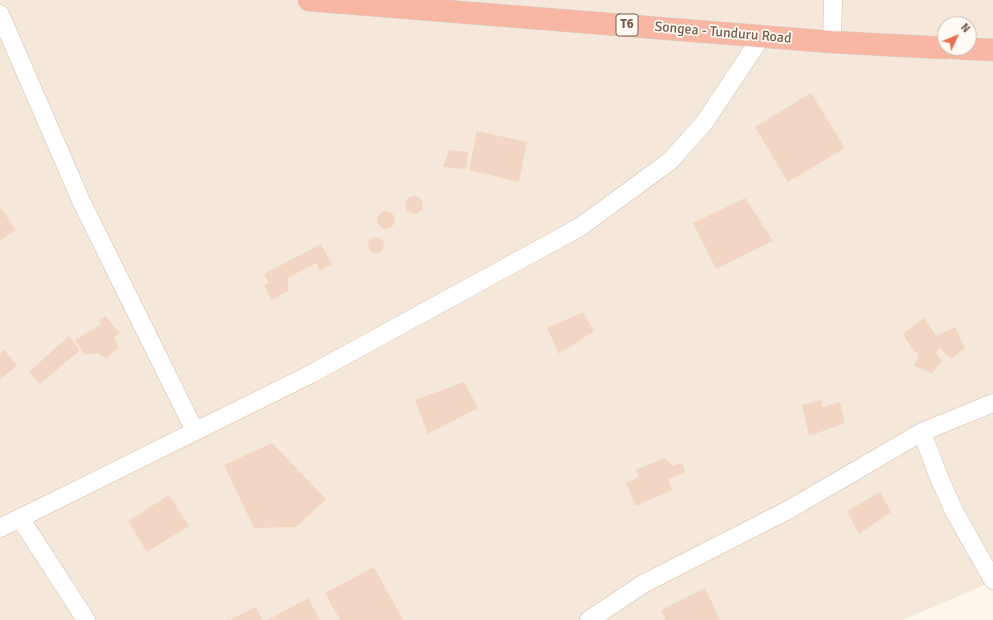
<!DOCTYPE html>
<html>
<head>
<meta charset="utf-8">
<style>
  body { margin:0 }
  #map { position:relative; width:993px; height:620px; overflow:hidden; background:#fdf6ec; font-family:Signika,sans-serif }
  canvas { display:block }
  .north { position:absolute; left:937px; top:16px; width:40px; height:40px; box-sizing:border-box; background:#fffaf3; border:1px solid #cabbb1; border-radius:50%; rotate:46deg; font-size:11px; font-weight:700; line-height:16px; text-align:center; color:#7a5c4d }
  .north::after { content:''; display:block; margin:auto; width:14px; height:18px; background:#e76f51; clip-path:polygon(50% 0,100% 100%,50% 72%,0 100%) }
</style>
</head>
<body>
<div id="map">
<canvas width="993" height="620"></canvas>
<div class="north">N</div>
</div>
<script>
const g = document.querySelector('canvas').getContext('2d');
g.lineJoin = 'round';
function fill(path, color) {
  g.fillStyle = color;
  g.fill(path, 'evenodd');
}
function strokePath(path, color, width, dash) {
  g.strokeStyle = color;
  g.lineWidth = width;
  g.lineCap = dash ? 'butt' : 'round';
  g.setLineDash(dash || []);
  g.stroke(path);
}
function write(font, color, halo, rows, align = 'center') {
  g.font = font + ' Signika,sans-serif';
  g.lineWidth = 3.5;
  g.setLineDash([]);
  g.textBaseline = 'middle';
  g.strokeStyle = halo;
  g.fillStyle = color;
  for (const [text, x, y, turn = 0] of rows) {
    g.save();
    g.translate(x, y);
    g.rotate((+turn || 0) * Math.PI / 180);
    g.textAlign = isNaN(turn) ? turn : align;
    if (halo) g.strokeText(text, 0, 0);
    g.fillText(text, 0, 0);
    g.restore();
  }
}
const residential = new Path2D(`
  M0 0H993V581L903 620H0ZM945 24H969V48H945Z`);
const building = new Path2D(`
  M811 93 845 148 788 182 755 127Z
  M477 131 527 142 519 182 469 170Z
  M449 150 468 152 466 169 443 167Z
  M405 205a9 9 0 1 1 18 0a9 9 0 1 1-18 0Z
  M745 198 773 241 716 269 693 223Z
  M0 207 16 230 0 241Z
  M377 220a9 9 0 1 1 18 0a9 9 0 1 1-18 0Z
  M368 245a8 8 0 1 1 16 0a8 8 0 1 1-16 0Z
  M321 244 332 264 320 271 316 263 288 278V291L272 300 264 286 269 283 264 274Z
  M583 312 594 331 559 354 547 328Z
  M105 316 120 333 114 338 119 347 106 359 98 353 85 355 75 340 101 324 99 320Z
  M924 317 936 336 955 327 965 348 951 359 940 348 936 353 942 361 932 373 914 366 919 353 914 352 903 334Z
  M69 336 80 350 40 384 29 372Z
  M4 350 17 365 0 380V353Z
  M464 382 478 408 428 434 415 400Z
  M821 400 823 407 840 402 845 423 809 436 802 405Z
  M272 443 326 499 296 527 254 528 224 465Z
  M664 458 673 466 682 463 685 472 668 479 672 490 636 506 626 483 639 477 636 470Z
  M880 492 891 512 859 534 847 511Z
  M169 495 189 526 147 552 128 521Z
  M374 567 403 620H340L325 593Z
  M705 588 720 620H666L661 610Z
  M308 598 320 620H268Z
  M256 607 262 620H229Z`);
const street = new Path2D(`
  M0 14 82 203 195 431
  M832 42 833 0
  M922 432 938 475 954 511 993 580
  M20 518 86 620
  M0 528 311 374 580 227 670 161 704 123 762 36
  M589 620 643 584 790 509 922 432 993 403`);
const highway = new Path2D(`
  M309 0 832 42 945 48
  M954 48 993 50`);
const shields = [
  [627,25,22]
];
const shieldNames = [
  ["T6",627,25]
];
const streetNames = [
  ["Songea - Tunduru Road",723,33,5]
];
fill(residential, '#f5e8da');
fill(building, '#f3d5c3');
strokePath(street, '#d1beb0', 19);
strokePath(highway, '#dad1cd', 23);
strokePath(street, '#fff', 18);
strokePath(highway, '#f7b7a3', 22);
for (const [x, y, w] of shields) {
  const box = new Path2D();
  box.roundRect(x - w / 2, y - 11, w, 22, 3);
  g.fillStyle = '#fffaf3';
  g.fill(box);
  strokePath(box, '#7a5c4d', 1);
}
write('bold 13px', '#7a5c4d', null, shieldNames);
write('14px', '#7a5c4d', '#fffaf3', streetNames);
</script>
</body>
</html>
